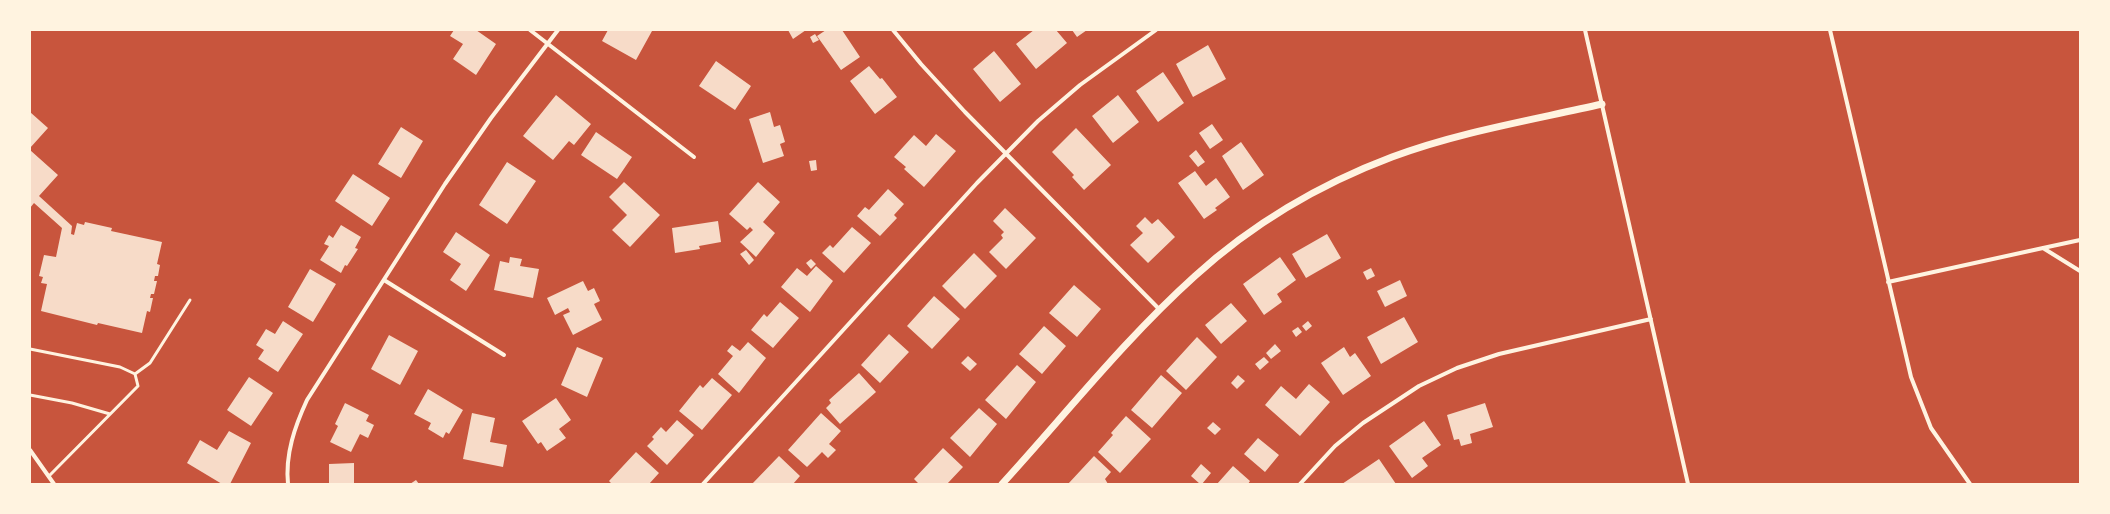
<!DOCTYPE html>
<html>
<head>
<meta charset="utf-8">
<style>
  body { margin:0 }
  #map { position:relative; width:2110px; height:514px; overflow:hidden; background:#c8553d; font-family:"Public Sans",sans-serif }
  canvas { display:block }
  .frame { position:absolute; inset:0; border:31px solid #fff3e0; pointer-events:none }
</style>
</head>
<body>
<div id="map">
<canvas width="2110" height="514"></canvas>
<div class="frame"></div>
</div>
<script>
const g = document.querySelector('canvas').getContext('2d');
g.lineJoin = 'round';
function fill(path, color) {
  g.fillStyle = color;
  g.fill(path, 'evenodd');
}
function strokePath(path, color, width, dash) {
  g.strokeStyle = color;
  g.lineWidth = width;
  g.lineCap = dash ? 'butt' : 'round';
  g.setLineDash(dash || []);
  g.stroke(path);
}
const building = new Path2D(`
  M454 30H476L496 44 476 75 453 59 463 44 450 36Z
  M608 30H650L652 31 636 60 602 41Z
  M788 30H806L793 39Z
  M826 30H842L860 57 841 70 817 36Z
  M1034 30H1056L1067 43 1036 69 1016 44Z
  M1072 30H1087L1077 37Z
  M815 34 819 40 813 43 810 37Z
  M1208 45 1226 79 1193 97 1176 64Z
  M994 51 1021 84 1000 102 973 69Z
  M716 61 751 86 735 110 699 86Z
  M869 66 880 79 882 78 897 97 875 114 850 81Z
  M1163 72 1184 103 1158 122 1136 91Z
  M556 95 591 124 574 145 569 141 553 160 523 136Z
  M1118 95 1139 122 1113 143 1092 116Z
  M30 112 48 128 30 148Z
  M770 112 774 127 780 125 785 142 780 144 784 156 763 163 749 119Z
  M1212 124 1223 140 1210 149 1199 133Z
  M401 127 423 141 401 178 378 164Z
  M1076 128 1111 165 1084 190 1072 177 1074 175 1052 152Z
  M596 132 632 157 617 179 581 155Z
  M936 134 956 151 924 187 904 169 906 167 894 157 914 135 926 146Z
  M1241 142 1264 175 1243 190 1222 156Z
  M30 150 58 175 39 196 72 226 71 234 74 235 77 223 84 225 85 222 112 228 111 231 162 242 157 264 160 265 158 276H155L154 281H157L154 294H151L150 298H153L150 312 147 311 142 333 98 323 97 325 41 311 47 284 41 283 43 277 39 276 44 255 56 257 62 228 34 203 30 208Z
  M1196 150 1205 162 1198 167 1189 156Z
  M816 160 817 170 811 171 809 161Z
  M507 162 536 181 507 224 479 205Z
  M1195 171 1206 186 1216 178 1230 197 1215 208 1217 210 1204 219 1178 183Z
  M353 174 390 198 372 226 335 201Z
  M624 182 660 215 630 247 612 230 627 215 609 197Z
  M758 182 780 202 763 222 775 233 756 257 740 242 753 230 750 227 747 230 729 214Z
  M888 189 904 204 894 215 897 218 880 236 857 216 865 207 869 210Z
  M1005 208 1036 238 1006 269 989 252 1003 238 1001 235 1004 232 993 221Z
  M1145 217 1152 224 1158 219 1175 237 1148 263 1130 245 1143 233 1136 226Z
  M718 221 721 242 699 246 700 249 675 253 672 228Z
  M341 225 361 237 355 248 358 249 347 266 345 265 341 273 320 260 329 246 324 244 329 235 333 238Z
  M852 227 871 243 844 273 822 253 830 245 833 248Z
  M456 232 490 255 466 291 450 280 461 264 443 252Z
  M1327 234 1341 258 1306 278 1292 254Z
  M746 250 754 260 749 265 740 254Z
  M974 253 997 276 965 309 942 286Z
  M510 257 522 259 520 266 539 269 533 298 494 290 500 261 509 263Z
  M1280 257 1296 280 1277 294 1282 302 1264 315 1243 284Z
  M811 259 816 264 811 269 806 263Z
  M816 266 833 281 810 312 781 287 797 268 807 276Z
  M1371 268 1375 276 1367 280 1363 272Z
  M310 269 336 284 313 322 288 307Z
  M1400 280 1407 296 1385 307 1377 291Z
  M583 281 588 291 594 288 600 301 594 304 602 320 573 335 563 315 570 312 568 308 555 315 547 298Z
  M1074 285 1101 309 1077 337 1049 313Z
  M934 296 960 319 932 349 907 326Z
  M780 302 799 318 773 348 751 330 764 314 767 317Z
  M1231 303 1247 321 1221 344 1205 325Z
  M1404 317 1418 342 1381 364 1367 337Z
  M283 321 303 334 278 372 258 359 264 350 256 345 266 329 275 334Z
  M1308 321 1312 326 1306 331 1302 326Z
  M1044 326 1066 346 1042 374 1019 354Z
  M1298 327 1302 332 1296 337 1292 331Z
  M889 334 909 352 880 383 861 365Z
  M389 335 418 351 400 385 371 369Z
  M1197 337 1217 357 1186 390 1166 371Z
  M748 342 766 358 739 393 718 374 733 356 727 351 732 345 740 351Z
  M1275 344 1281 351 1271 359 1266 353Z
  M577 347 603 358 587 397 561 385Z
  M1344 347 1350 357 1355 353 1371 376 1343 395 1321 363Z
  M968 356 977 364 970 371 961 363Z
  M1264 357 1269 362 1260 370 1255 364Z
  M1017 365 1036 382 1006 419 985 400Z
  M859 373 876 392 840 424 826 408 831 403 829 400Z
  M1161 375 1182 393 1152 428 1131 410Z
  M1238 375 1245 381 1237 389 1231 383Z
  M249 377 273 393 251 426 227 410Z
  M712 378 732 395 702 430 679 411 700 385 703 388Z
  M1309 384 1330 402 1300 436 1265 405 1281 386 1296 399Z
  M428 389 463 410 449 434 446 432 443 438 428 429 431 423 414 414Z
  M556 398 571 420 559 429 566 438 547 451 541 442 538 444 522 421Z
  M345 403 369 415 366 421 374 425 368 438 360 434 351 452 330 442 338 426 335 424Z
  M1485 403 1493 427 1470 434 1472 443 1461 446 1459 439 1454 440 1447 415Z
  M979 408 997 424 970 457 950 438Z
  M472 413 495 418 490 442 507 445 503 467 463 459Z
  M821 413 841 431 829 444 836 450 828 458 822 452 807 467 788 450Z
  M1126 416 1151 439 1120 473 1098 452 1113 435 1111 433Z
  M677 420 694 435 667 465 647 446 654 439 652 437 661 427 666 432Z
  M1424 421 1441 445 1422 458 1428 466 1412 478 1389 446Z
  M1213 422 1221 429 1215 435 1207 428Z
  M229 431 251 443 230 484H222L187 463 200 440 217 450Z
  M1258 438 1279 455 1265 472 1244 454Z
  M943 448 963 467 947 484H919L914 479Z
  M636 452 659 473 649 484H612L609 481Z
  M779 456 800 476 793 484H752Z
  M1094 456 1111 472 1105 479 1108 484H1068Z
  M1379 459 1396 484H1342Z
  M354 463V484H329V464Z
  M1201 464 1211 473 1202 484H1200L1191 476Z
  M1233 466 1250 481 1248 484H1217Z
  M416 480 419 484H410Z`);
const service = new Path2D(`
  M30 349 120 367 135 374
  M135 374 150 363 190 300
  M30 395 72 403 110 414
  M49 476 138 386 135 374`);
const minor = new Path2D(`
  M530 30 694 157
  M893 30 921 64 965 112 1160 310
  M1585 30 1688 484
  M1830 30 1911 377 1931 428 1970 484
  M2080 240 2043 248 2080 271
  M384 280 504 355
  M1888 282 2043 248
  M30 450 54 484
  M288 484C285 454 295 426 307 400L445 184 491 118 558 30
  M703 484 977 183 1038 121 1080 85 1156 30
  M1300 484 1335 446 1363 423 1419 386 1457 368 1499 354 1651 319`);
const tertiary = new Path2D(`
  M1002 484C1065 415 1125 339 1195 276 1251 225 1320 184 1392 157 1459 132 1532 120 1602 104`);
fill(building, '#f7dbc8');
strokePath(service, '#fff3e0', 3);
strokePath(minor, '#fff3e0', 4);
strokePath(tertiary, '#fff3e0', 7);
</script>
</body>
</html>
